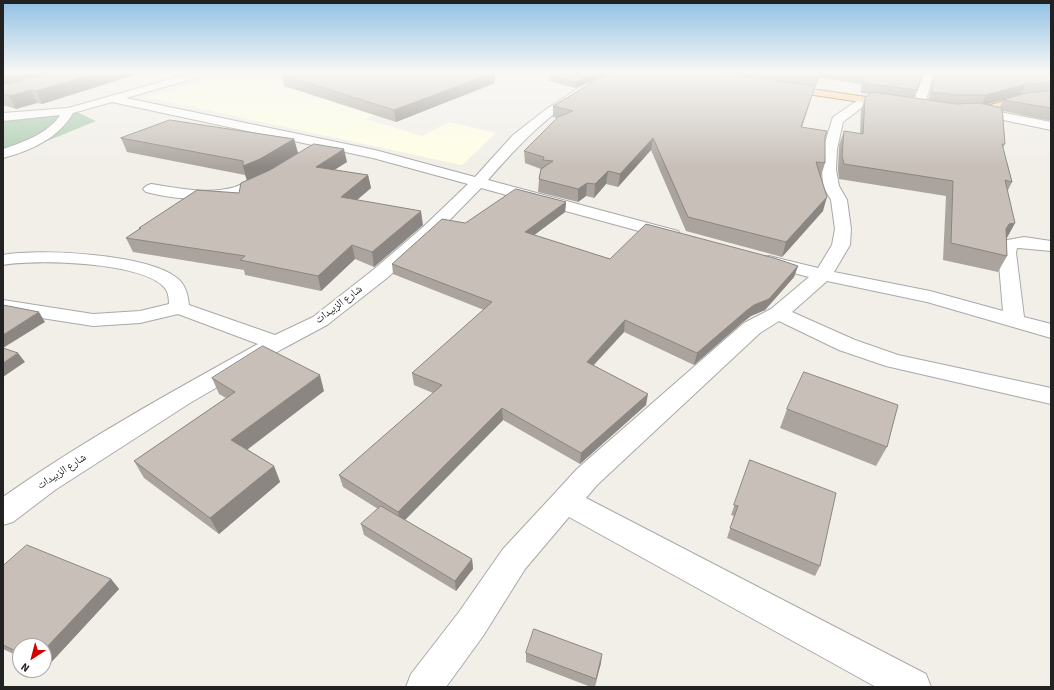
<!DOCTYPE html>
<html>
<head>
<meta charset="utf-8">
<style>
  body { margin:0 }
  #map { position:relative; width:1054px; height:690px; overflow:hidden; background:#f2efe9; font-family:"Source Sans 3",sans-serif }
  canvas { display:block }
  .frame { position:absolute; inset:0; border:4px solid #222; pointer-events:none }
  .north { position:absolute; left:12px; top:638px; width:40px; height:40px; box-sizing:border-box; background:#fff; border:1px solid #a7a7a7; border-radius:50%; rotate:216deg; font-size:11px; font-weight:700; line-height:16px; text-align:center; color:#222 }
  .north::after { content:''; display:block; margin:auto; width:14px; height:18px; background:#d40000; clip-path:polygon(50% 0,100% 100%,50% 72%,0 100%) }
</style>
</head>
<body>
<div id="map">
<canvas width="1054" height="690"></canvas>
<div class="frame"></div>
<div class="north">N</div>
</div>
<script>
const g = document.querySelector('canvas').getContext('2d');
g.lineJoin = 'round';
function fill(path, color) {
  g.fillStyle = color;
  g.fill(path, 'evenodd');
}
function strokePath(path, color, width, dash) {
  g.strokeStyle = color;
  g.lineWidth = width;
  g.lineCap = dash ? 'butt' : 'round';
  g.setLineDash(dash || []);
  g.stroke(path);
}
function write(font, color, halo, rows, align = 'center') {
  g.font = font + ' "Source Sans 3","Noto Naskh Arabic",sans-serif';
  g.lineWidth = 4;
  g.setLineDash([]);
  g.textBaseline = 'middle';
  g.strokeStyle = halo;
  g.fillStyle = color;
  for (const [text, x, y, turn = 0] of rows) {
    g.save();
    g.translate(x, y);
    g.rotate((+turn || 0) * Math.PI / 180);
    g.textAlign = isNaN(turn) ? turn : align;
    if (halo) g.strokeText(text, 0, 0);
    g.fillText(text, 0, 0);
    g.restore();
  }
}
const education = new Path2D(`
  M232 72H484L365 119 422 136 449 122 496 133 462 165 146 97Z`);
const cemetery = new Path2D(`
  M75 111 96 121 3 159V119Z`);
const minor = new Path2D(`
  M196 72H211L210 74 126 98 375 150 475 177 513 135 545 110 580 87 616 72H629L628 74C615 80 601 85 588 91 548 113 517 147 488 180L678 231 681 235 678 239 672 240 481 188 434 236 387 278 327 325 284 348 190 403 55 490 13 522 3 525V497C84 440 171 392 258 344L178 314 140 323 93 326 3 312V300L93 314 140 311 169 304C169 298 168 291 164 287 141 262 35 259 3 265V255C40 248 148 254 177 278 185 284 188 294 189 305L275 335 313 317 373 270 422 228 468 184 373 158 112 102 73 113C59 138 30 151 3 158V149C23 142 48 134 60 115L3 121V113L68 108Z
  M924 72H934L924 107 922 109H914L912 107Z
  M865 97 871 100 869 102 843 122 837 149 836 170 839 186 847 200 851 229 850 245 834 272 930 291 1003 311 998 253 999 245 1002 241 1024 237 1051 241V251L1019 248H1017L1016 253 1024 317 1051 324V338L927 302 827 281 792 312 855 340 898 355 1051 388V404L886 366 839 350 779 321 760 333 597 485 586 498 926 674 931 687H876L569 517 525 569 483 636 446 687H406L411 674 459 612 503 549 555 493 577 469 744 323 771 309 809 277 763 265 760 261 763 257 769 256 818 268 832 245 835 229 831 200 823 186 822 170 823 149 833 117 861 98Z
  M974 107 1051 122V130L970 113 968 111 970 109Z
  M267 174 272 175 274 178 272 181C233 202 189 203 146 192L143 189 146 186 151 184C178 188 208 195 235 187 246 183 256 176 267 174Z`);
const primary = new Path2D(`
  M784 85 894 101 898 102 900 104 898 106 894 107 780 90 779 88 780 86Z
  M1051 94V100C1042 101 1032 101 1023 102 1003 105 983 119 962 113L960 111 962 109 987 106 1021 96Z`);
const wall = new Path2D(`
  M3 72H144L42 104 37 103 16 109 3 105Z
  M495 72V83L396 122 284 86 282 75Z
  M612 72 575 88 549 81V75Z
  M614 72H923L914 98 928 100 935 72H1051V121L1003 111 1005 144 1003 148 1012 182 1007 192 1015 223 1007 238V256L998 272 943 260 946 196 839 179 838 170 839 145 844 131 860 134 861 110 865 98 870 94 861 93V84L819 78 816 87H815L802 127 825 137V163L821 176 823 211 782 257 686 231 651 150 618 187 606 184 594 198 586 196 578 202 538 192 539 179 541 169 525 163 524 151 557 118 553 117V106L590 84V82ZM1021 95 1003 100 1000 107 985 104Z
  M121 138 294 139 298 153 268 171 347 162 334 170 368 175 371 188 357 200 423 225 374 267 355 259 321 291 245 275 244 270 133 252 126 238 139 229V228L239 193 247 180 245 175 127 152Z
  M566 202 565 212 534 235 610 259 798 266 794 277 765 310 751 316 743 322 694 365 624 332 594 365 646 405 580 464 503 420 405 520 472 559 473 569 456 591 364 535 361 524 378 509 343 487 339 475 433 393 414 385 412 373 484 310 393 274 392 264Z
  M212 378 324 391 247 449 274 466 280 482 219 534 144 478 134 461 226 398 219 394Z
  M787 409 887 447 876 466 780 428Z
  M750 460 820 566 815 576 727 538 734 516 731 515Z
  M3 566 111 579 119 589 45 669H44V646H20V657L3 649Z
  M526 653 601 663 595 687H591L526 662Z`);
const shadedWall = new Path2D(`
  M23 72H73L3 90V77Z
  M101 72H144L42 104 36 91Z
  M495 72V83L396 122 394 110Z
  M599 72H612L575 88 576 82Z
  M1026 84 1021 95 981 106 986 95Z
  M815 86 812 96 798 138 801 127Z
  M31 90 37 103 16 109 9 96Z
  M653 138 651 150 618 187 620 174Z
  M294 139 298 153 265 173 247 181 243 166Z
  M344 149 347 162 318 180 316 167Z
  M608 171 606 184 594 198 595 184Z
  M368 175 371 188 344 211 341 197Z
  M587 183 586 196 578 202V189Z
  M827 197 823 211 782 257 786 242Z
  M566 202 565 212 525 242V232Z
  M421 211 423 225 374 267 372 252Z
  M1015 223 1006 239V229L1009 224Z
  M352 245 355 259 321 291 318 276Z
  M798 266 794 277 765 310 751 316 743 322 694 365 697 353Z
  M39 312 45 322 3 348V335Z
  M625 320 624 332 586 373 587 362Z
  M18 353 25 362 3 377V363Z
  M320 375 324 391 239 456 231 440Z
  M648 394 646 405 580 464 581 453Z
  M502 408 503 420 401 524 398 512Z
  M274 466 280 482 219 534 210 518Z
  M472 559 473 569 456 591 455 581Z
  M111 579 119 589 45 669 44 668V650Z
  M602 654 601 663 594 687 596 679Z`);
const building = new Path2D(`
  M3 72H23L3 77Z
  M57 72H101L36 91 31 90 9 96 3 94V85Z
  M308 72H495L394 110 282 75Z
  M549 72H599L576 82 549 75Z
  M614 72H713L815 86 801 127 827 131 825 137V163L816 162 827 197 786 242 688 217 653 138 620 174 608 171 595 184 587 183 578 189 539 179 541 169 553 161 543 160 544 157 524 151 558 117 573 111 553 106 593 82H590Z
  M780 72H820L819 77Z
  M847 72H923L917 90 864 83V74Z
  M937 72H1051V83L1026 84 986 95H957L931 92Z
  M1051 91V108L1003 100 1027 93Z
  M872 92 957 104 979 103 1002 108 1005 144H1002L1012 182 1005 180 1015 223 1009 224 1006 229 1007 256 951 243 953 181 844 164 842 156 844 131 863 134 865 98Z
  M170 120 294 139 260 159 243 166V161L121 138Z
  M314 144 344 149 316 167 368 175 341 197 421 211 372 252 352 245 318 276 240 260 245 256 126 238 141 228H139L197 190 239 193 241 183 270 170Z
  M516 189 566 202 525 232 610 259 646 224 774 258 798 266 769 299 754 305 746 311 697 353 625 320 587 362 648 394 581 453 502 408 398 512 339 475 442 385 412 373 492 302 392 264 442 219 465 223Z
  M3 305 39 312 3 335Z
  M263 346 320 375 231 440 274 466 210 518 134 461 235 392 212 378Z
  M3 348 18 353 3 363Z
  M804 372 898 405 887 447 787 409Z
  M750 460 836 493 820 566 730 528 738 506 734 505Z
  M381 506 472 559 455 581 361 524Z
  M27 545 111 579 44 650V646H20V653L3 645V566Z
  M534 629 602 654 596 679 526 653Z`);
const streetNames = [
  ["شارع الزبيدات",339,305,-37],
  ["شارع الزبيدات",62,472,-33]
];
fill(education, '#ffffe5');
fill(cemetery, '#aacbaf');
strokePath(minor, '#a9a9a9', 2);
strokePath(primary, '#a06b00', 2);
fill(minor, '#fff');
fill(primary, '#fcd6a4');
fill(wall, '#aba49e');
fill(shadedWall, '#8b8681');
fill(building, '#c7bfb8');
strokePath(building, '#8b8681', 1);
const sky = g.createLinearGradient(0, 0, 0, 168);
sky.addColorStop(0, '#8fc0e4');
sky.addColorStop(0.43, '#f9f8f5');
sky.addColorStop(1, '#f9f8f500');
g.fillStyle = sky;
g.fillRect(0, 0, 1054, 168);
write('11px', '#222', '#fff', streetNames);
</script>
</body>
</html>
